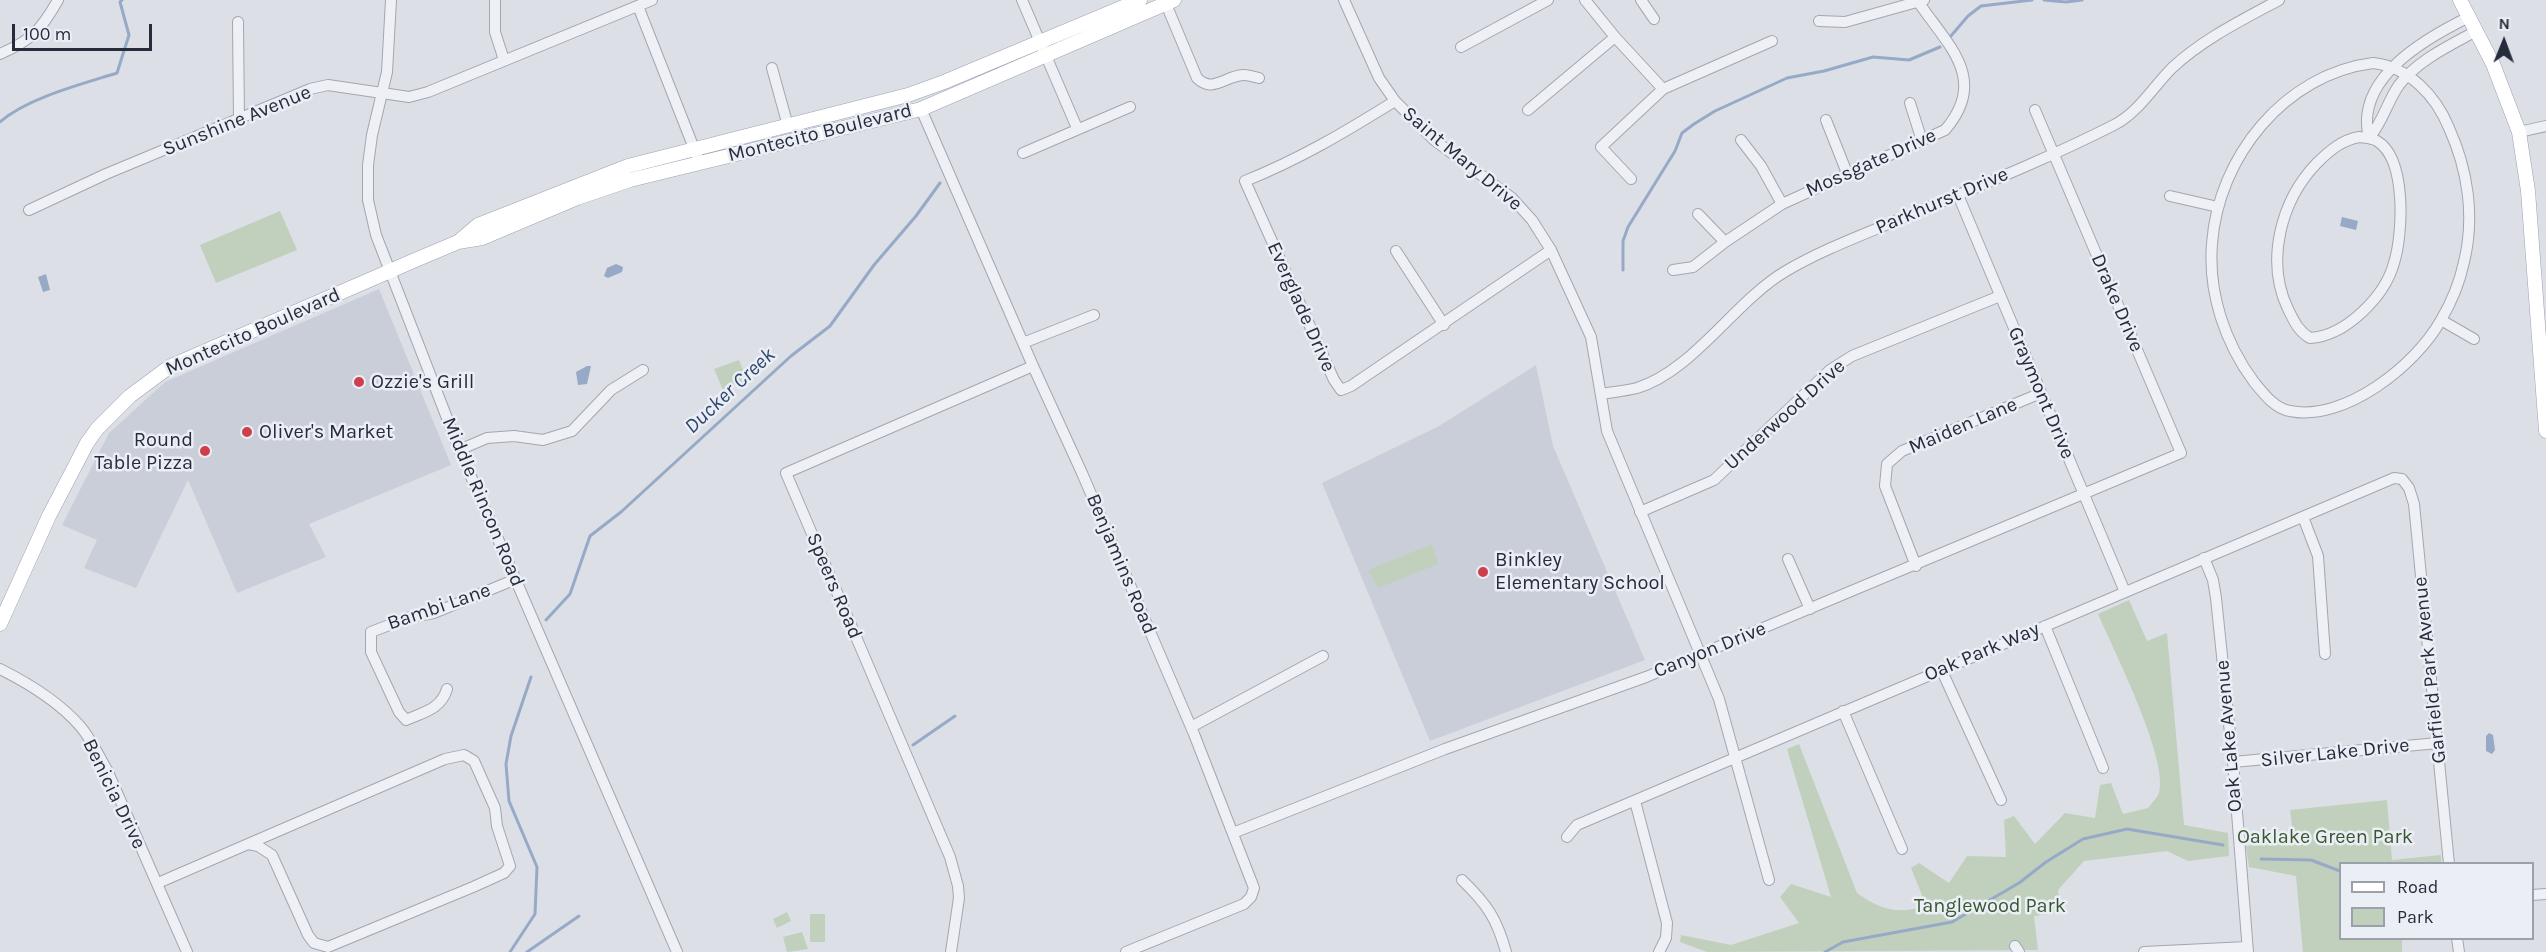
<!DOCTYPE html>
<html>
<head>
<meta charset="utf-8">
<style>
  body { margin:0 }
  #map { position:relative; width:2546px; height:952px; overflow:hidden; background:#dcdfe6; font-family:Karla,sans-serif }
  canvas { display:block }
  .legend { position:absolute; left:2339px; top:862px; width:195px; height:78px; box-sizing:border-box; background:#ebeef4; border:2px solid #9ca0aa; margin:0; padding:8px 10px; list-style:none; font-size:18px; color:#262c3c }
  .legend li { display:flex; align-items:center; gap:12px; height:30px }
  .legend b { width:30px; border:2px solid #9ca0aa }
  .north { position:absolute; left:2474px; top:12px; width:60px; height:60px; -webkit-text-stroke:4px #ebeef4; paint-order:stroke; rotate:1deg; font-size:16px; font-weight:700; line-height:24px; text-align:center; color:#262c3c }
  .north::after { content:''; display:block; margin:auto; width:21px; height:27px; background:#262c3c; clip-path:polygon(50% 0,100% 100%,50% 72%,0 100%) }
  .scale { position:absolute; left:12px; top:24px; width:140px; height:27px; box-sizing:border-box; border:3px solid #262c3c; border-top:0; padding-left:8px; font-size:18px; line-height:21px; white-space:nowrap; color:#262c3c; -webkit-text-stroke:4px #ebeef4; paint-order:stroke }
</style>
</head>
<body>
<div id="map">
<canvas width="2546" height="952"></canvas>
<ul class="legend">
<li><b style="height:8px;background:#fff"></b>Road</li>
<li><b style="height:16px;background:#c1d0bd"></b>Park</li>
</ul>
<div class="north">N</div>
<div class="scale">100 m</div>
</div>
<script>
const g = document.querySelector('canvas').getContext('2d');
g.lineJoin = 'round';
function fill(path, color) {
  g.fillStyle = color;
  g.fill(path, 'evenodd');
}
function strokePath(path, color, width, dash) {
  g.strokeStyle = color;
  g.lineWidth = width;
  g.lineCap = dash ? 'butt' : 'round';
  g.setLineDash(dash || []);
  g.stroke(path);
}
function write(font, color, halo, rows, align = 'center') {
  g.font = font + ' Karla,sans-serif';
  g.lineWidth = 5;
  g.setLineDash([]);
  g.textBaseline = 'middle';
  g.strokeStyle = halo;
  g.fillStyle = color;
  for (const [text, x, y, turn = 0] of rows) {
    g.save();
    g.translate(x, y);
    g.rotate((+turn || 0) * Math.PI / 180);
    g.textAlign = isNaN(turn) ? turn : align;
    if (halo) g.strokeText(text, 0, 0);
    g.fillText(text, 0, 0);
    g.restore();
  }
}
const built = new Path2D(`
  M379 289 451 465 309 524 326 557 237 593 188 480 136 588 84 568 97 540 62 525 109 433 165 382Z
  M1536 365 1553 446 1645 660 1430 741 1322 483 1439 426Z`);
const green = new Path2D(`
  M280 211 297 250 216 283 200 245Z
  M739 360 747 380 723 390 714 369Z
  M1432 544 1438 564 1378 588 1368 570Z
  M2129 600 2147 641 2167 633 2184 825 2228 833 2229 856 2188 861 2167 851 2084 861 2058 890 2061 913 2034 916 2038 950 1707 952 1680 942 1681 935 1731 945 1799 923 1780 897 1791 884 1831 897 1787 749 1799 744 1857 893C1879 909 1900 916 1926 905L1911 868 1919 863 1949 883 1967 856 2006 857 2004 820 2014 816 2035 844 2065 813 2095 818 2100 785 2111 783 2123 814 2148 808C2151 804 2157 798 2159 793 2169 759 2113 649 2098 614Z
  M2387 800 2392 860 2441 855V863L2340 864V938L2402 939V952H2303L2296 876 2249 867 2246 846 2294 841 2290 810Z
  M787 912 791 921 777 928 773 919Z
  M825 914V942H810V914Z
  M802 932 808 949 787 952 783 937Z`);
const water = new Path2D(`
  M2342 217 2358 221 2356 230 2340 226Z
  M616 264 623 267 622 272 608 278 604 276 607 268Z
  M46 274 50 290 43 292 38 277Z
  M587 366H591L587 384 578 385 576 372Z
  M2489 733 2493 735 2495 750 2492 754 2486 751V736Z`);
const stream = new Path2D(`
  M2044 0 2066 2 2082 0
  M1950 37 1968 16 1981 6 2032 0
  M0 122C27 98 82 84 117 73L129 35 120 2 122 0
  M1623 270V241L1628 227 1675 151 1682 133 1694 124 1715 111 1787 78 1824 71 1873 57 1909 60 1940 47
  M546 620 570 594 590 536 621 512 791 356 830 326 874 265 916 216 940 183
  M913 745 955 716
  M2261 859 2311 860 2340 871
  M510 952 535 914 537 867 509 801 506 764 511 736 531 677
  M527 952 579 916
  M1825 952 1843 942 1952 922 2019 883 2046 862 2083 839 2127 829 2223 845`);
const minor = new Path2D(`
  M391 0 387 72 372 135 368 165V200L376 235 459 449 677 952
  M495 0V32L504 60
  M1022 0 1077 128
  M1344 0 1379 78 1395 101 1434 140 1512 198 1532 220 1551 250 1591 337 1607 431 1719 699 1769 880
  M1585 0 1615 37 1663 89
  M1641 0 1654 19
  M1166 4 1197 78C1213 94 1226 75 1244 75 1248 75 1255 77 1259 78
  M638 6 697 156
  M1819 21 1845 22 1924 0
  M238 22 239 120
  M1461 47 1548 0
  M0 54C32 40 41 30 58 0
  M2373 63C2409 67 2436 96 2449 128 2468 170 2475 217 2464 262 2460 281 2451 303 2441 320 2416 365 2345 422 2290 411 2275 409 2263 393 2254 382 2225 343 2208 293 2212 244 2218 157 2285 74 2373 63Z
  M772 68 788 126
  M1395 101C1345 132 1300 159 1245 181L1334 380 1341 390 1351 386 1551 250
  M1910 103 1922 141
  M921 109 1033 366 1082 473 1194 734 1254 888 1251 897 1244 904 1126 952
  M1528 110 1615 37
  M1826 120 1847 173
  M2519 132 2546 126
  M2359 137C2365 138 2372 138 2377 141 2407 159 2403 234 2394 263 2385 296 2346 336 2310 338 2298 331 2294 321 2288 309 2265 261 2281 200 2317 163 2329 151 2342 140 2359 137Z
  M2369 138C2354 79 2424 39 2469 17
  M2369 138C2383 122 2387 102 2399 85 2418 60 2449 46 2476 31
  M1741 140 1761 166 1782 204
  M1023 153 1130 107
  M1631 179 1601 147 1663 89 1772 41
  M1958 195 2125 592
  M2170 196 2218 207
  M29 210 106 174 310 89 328 85 409 97 428 92 652 0
  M1698 214 1725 242
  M1396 251 1444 325
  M1673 270 1693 267 1725 242 1782 204 1945 130C1990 78 1946 44 1917 0
  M2441 320 2474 339
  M1023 343 1094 315
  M1601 394C1613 392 1625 391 1637 388 1693 371 1735 301 1786 271 1820 251 1857 237 1893 222 1967 191 2043 161 2114 125 2138 113 2153 87 2172 68 2203 39 2242 20 2279 0
  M459 450 487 438 514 436 543 440 572 431 611 390 643 370
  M1640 512 1714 480 1830 370 1852 356 2000 296
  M2303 517 2318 556 2325 654
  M2204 558 2213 580 2216 598 2233 762 2248 952
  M1788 559 1810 609
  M1916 566 1885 486 1887 464 1902 451 2041 393
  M2045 626 2103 768
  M0 669C28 683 59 702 80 726 91 739 99 756 107 770L187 952
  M1941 669 2001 800
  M447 689C441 709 424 712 406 720L399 712 371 652V632L410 617 434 613 516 579
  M1843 711 1902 849
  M1191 727 1323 656
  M2233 762 2438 743
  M1635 801 1667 923 1666 938 1659 952
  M1233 833 1445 749 1646 677 2181 453 2035 110
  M1567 837 1577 825 2394 478 2402 479 2409 488 2414 504 2449 864
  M1462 880C1487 904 1497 919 1506 952
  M158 883 248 844 258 846 272 855 308 935 314 943 328 947 473 887 504 873 510 866 497 826 495 808 474 761 464 755 445 759 248 844
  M2532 895 2546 894
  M2457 938 2459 952
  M2015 946 2019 952
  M951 952 959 898 958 886 950 857 786 473 1033 366
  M2144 952 2247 947`);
const major = new Path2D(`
  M2460 0 2493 64 2519 132 2528 191 2546 431
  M458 242 478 225 628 166 908 95 944 82 1140 0
  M0 624 49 516 87 443 97 429 130 396 169 367 413 261 458 242 482 238 577 198 630 180 921 109 1174 0`);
const markers = [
  [359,382,6,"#cd3f4a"],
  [247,432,6,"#cd3f4a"],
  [205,451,6,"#cd3f4a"],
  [1483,572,6,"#cd3f4a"]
];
const streetNames = [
  ["Sunshine Avenue",237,121,-22],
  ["Montecito Boulevard",820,133,-14],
  ["Saint Mary Drive",1462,159,40],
  ["Mossgate Drive",1871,163,-24],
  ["Parkhurst Drive",1942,201,-23],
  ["Drake Drive",2117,303,67],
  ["Everglade Drive",1301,307,66],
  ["Montecito Boulevard",253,332,-24],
  ["Graymont Drive",2041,393,67],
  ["Underwood Drive",1785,415,-42],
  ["Maiden Lane",1963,426,-23],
  ["Middle Rincon Road",483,502,67],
  ["Benjamins Road",1121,564,67],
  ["Speers Road",834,586,67],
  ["Bambi Lane",439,607,-19],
  ["Canyon Drive",1710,650,-22],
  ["Oak Park Way",1982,652,-23],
  ["Garfield Park Avenue",2430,670,-96],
  ["Oak Lake Avenue",2229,736,-95],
  ["Silver Lake Drive",2335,753,-6],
  ["Benicia Drive",114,794,64]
];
const poiNames = [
  ["Ozzie's Grill",371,382],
  ["Oliver's Market",259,432],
  ["Round",193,440,"right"],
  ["Table Pizza",193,463,"right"],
  ["Binkley",1495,560],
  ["Elementary School",1495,583]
];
const parkNames = [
  ["Oaklake Green Park",2325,837],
  ["Tanglewood Park",1990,906]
];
const waterNames = [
  ["Ducker Creek",730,391,-43]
];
fill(built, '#caced8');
fill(green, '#c1d0bd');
fill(water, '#96aac7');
strokePath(stream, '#96aac7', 3);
strokePath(minor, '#a2a6b0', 12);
strokePath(major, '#9ba3b2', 15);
strokePath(minor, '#eff0f5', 10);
strokePath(major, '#fff', 14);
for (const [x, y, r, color] of markers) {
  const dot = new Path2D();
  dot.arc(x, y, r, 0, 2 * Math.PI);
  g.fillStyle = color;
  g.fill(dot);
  strokePath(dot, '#ebeef4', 2);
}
write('20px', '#262c3c', '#ebeef4', streetNames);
write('20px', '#262c3c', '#ebeef4', poiNames, 'left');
write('20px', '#385833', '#ebeef4', parkNames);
write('italic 21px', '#304870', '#ebeef4', waterNames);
</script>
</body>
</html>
